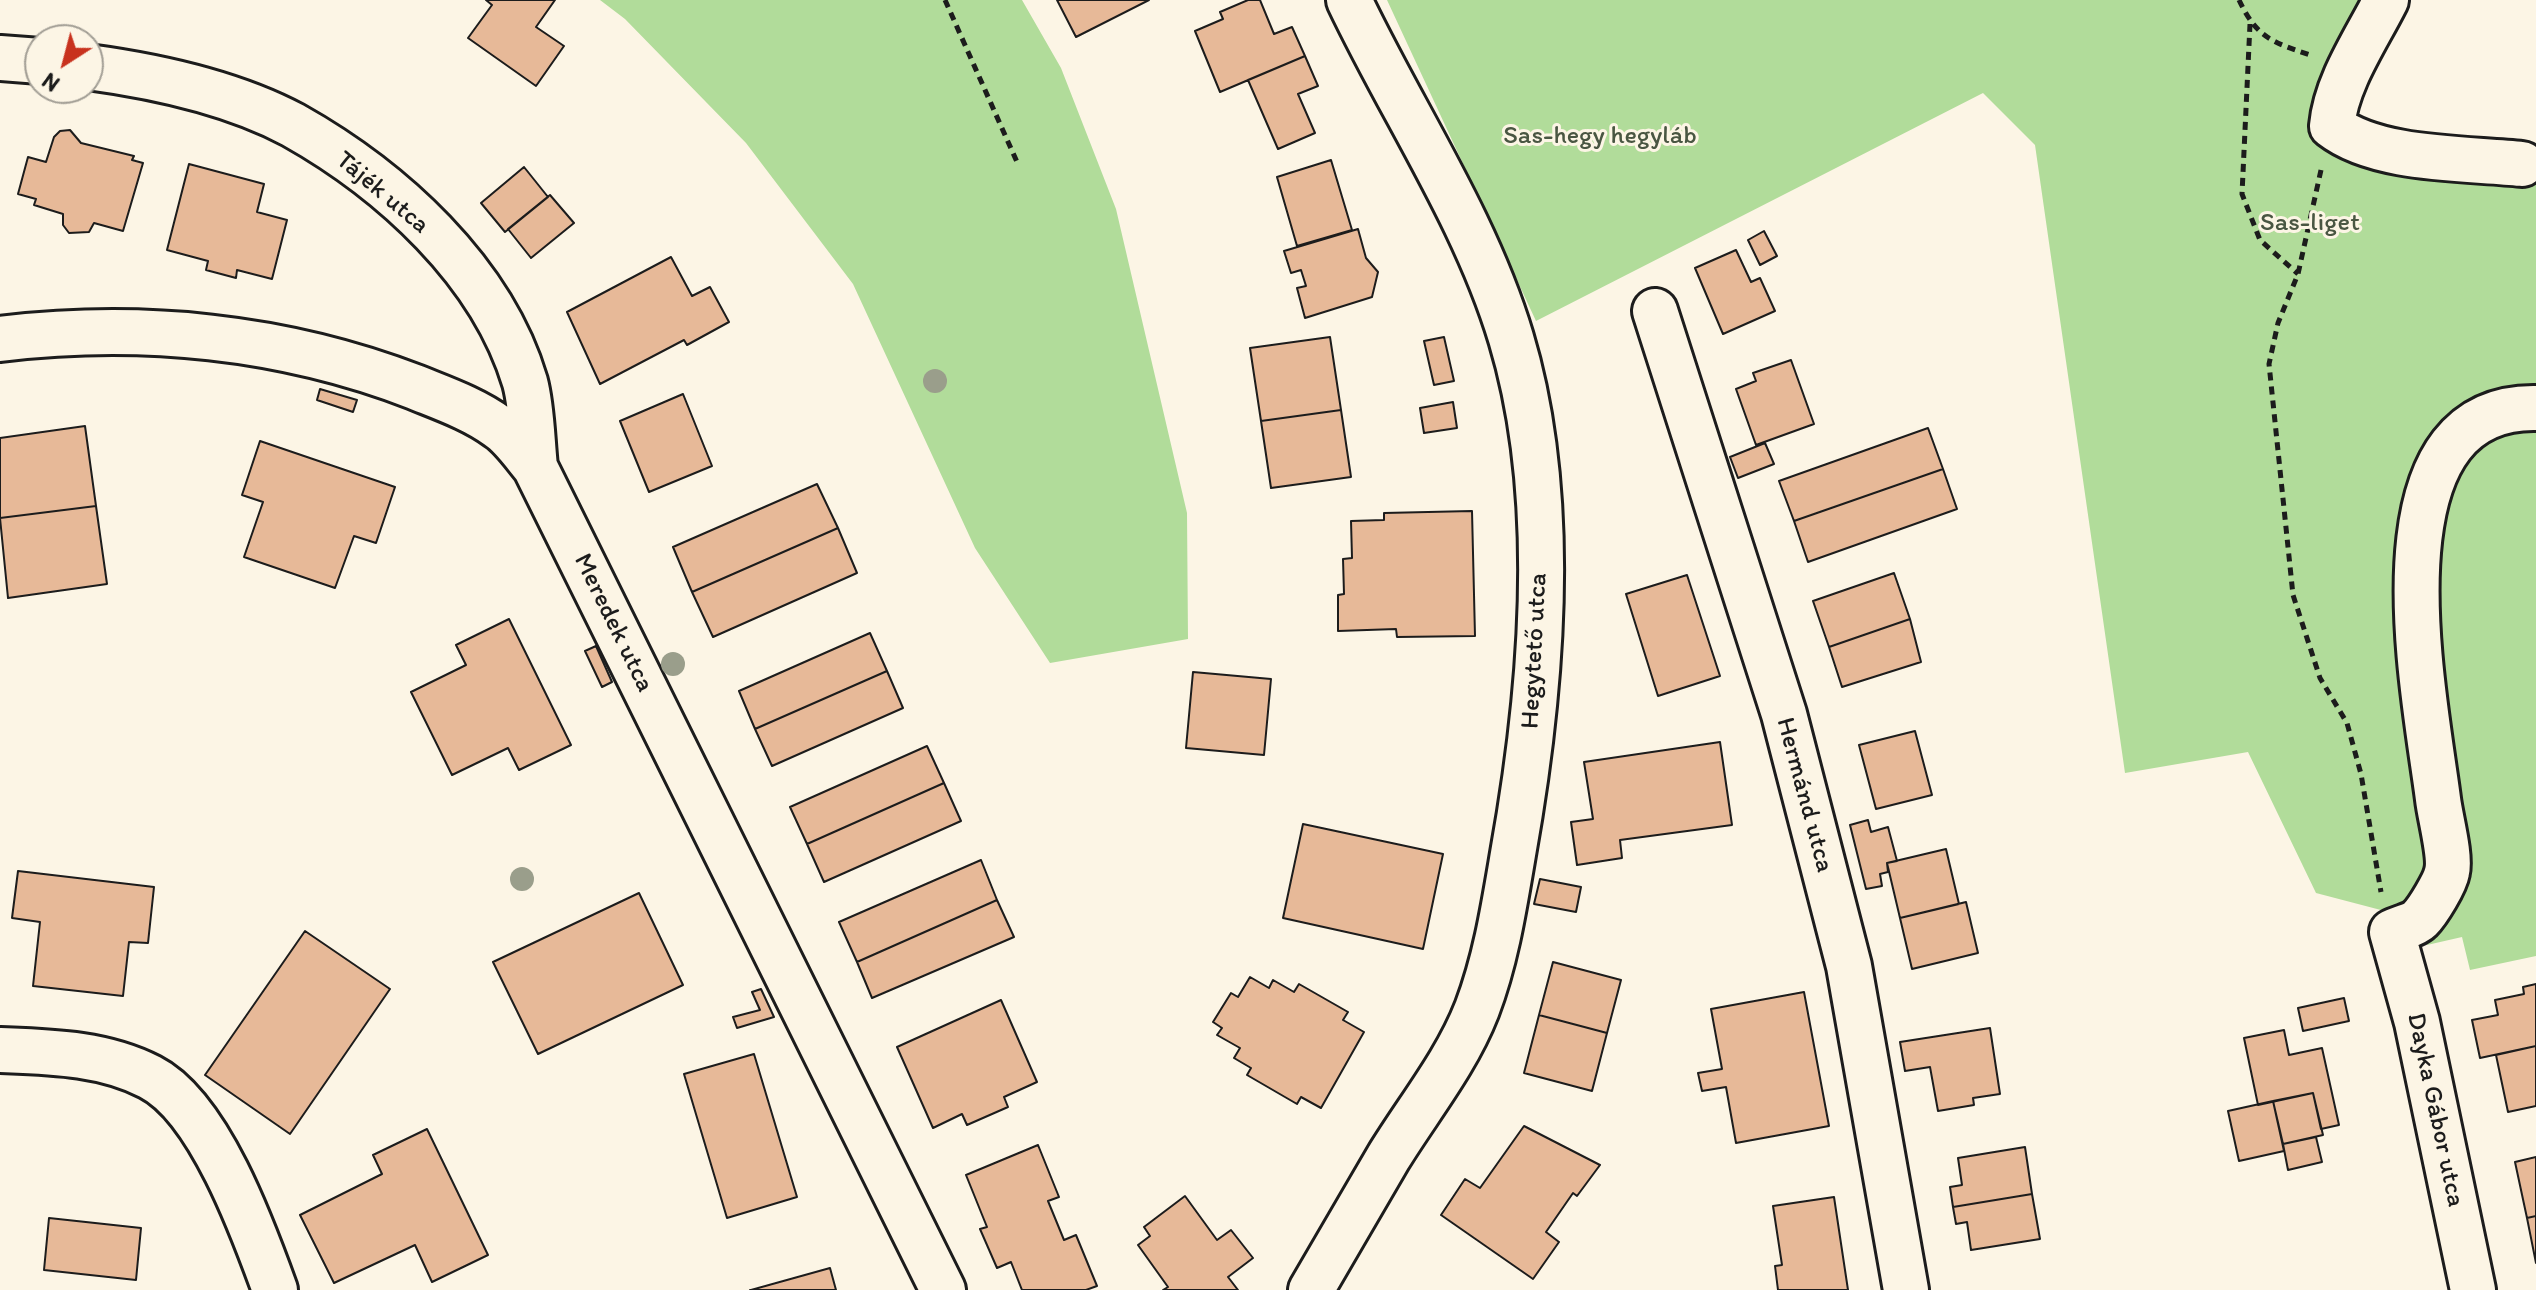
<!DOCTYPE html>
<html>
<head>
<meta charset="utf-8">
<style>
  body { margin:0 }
  #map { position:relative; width:2536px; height:1290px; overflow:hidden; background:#fcf5e5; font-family:Itim,sans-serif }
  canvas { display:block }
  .north { position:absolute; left:24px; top:24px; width:80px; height:80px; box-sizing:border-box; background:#fcf5e5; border:2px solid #a29e95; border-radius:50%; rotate:216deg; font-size:22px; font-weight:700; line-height:32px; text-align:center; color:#1c1c1c }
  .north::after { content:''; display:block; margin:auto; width:28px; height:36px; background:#c8321e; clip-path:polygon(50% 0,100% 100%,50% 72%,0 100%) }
</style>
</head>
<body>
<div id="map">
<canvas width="2536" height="1290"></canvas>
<div class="north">N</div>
</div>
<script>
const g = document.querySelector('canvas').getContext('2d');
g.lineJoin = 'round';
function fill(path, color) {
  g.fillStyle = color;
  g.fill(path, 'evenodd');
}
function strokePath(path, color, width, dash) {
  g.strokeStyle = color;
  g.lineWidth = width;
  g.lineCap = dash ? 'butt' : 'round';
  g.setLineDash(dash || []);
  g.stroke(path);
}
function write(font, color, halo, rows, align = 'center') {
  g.font = font + ' Itim,sans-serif';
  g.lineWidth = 6;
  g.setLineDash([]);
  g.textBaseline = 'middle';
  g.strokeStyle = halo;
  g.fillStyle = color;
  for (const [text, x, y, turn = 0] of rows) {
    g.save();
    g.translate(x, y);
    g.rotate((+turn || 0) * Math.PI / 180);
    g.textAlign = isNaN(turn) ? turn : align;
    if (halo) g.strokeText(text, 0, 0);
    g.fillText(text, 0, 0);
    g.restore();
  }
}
const green = new Path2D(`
  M600 0H1022L1061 68 1116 209 1187 513 1188 639 1050 663 975 548 853 284 746 143 625 19Z
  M1387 0H2386L2333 126 2536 152V956L2470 970 2462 937 2427 945 2419 920 2316 893 2248 752 2125 773 2035 145 1983 93 1536 321Z`);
const building = new Path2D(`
  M486 0H555L536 27 564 46 536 86 468 38 492 5Z
  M1057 0H1149L1076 37Z
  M1248 0H1260L1274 34 1292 27 1305 56 1220 92 1195 31 1223 19 1220 12Z
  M1305 56 1318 86 1298 94 1315 133 1278 149 1248 80Z
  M70 130 81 143 134 156 132 160 143 163 123 231 94 223 89 232 69 233 63 225V214L34 205 36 199 18 194 28 157 46 162 54 137 60 131Z
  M1331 160 1352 230 1297 246 1277 177Z
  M189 164 264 184 257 212 287 220 272 279 237 270 236 278 206 270 208 261 167 250Z
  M524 167 548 197 505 232 481 203Z
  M550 195 574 223 531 258 508 229Z
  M1358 229 1366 258 1378 272 1372 297 1305 318 1297 288 1306 286 1301 270 1291 273 1284 251Z
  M1764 231 1777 256 1760 265 1748 240Z
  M1736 250 1751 282 1760 278 1775 311 1723 334 1695 268Z
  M671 257 692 296 710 287 729 322 687 345 684 340 600 384 567 312Z
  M1330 337 1341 410 1261 421 1250 348Z
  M1444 337 1454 381 1434 385 1424 341Z
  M1791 360 1814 424 1756 445 1736 389 1756 381 1753 373Z
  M320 389 357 400 353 412 317 400Z
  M683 394 712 466 649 492 620 421Z
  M1453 402 1457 428 1424 433 1420 408Z
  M1341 410 1351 477 1271 488 1261 421Z
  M85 426 96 506 0 518V438Z
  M1928 428 1943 469 1794 521 1779 481Z
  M260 441 395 487 376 543 354 536 335 588 244 557 263 502 242 495Z
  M1765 443 1774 464 1738 478 1730 457Z
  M1943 469 1957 509 1808 562 1794 521Z
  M817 484 838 528 692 592 673 547Z
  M96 506 107 584 8 598 0 518Z
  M1472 511 1475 636 1397 637 1396 629 1338 631V595L1344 594 1343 559 1352 558 1351 521 1384 520V513Z
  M838 528 857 573 713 637 692 592Z
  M1894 573 1910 619 1829 647 1813 601Z
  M1687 575 1720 676 1658 696 1626 594Z
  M509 619 571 745 519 770 508 748 452 775 411 692 466 665 456 645Z
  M1910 619 1921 662 1842 687 1829 647Z
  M870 633 887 671 755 729 739 691Z
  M596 646 612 682 602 687 585 651Z
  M887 671 903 708 772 766 755 729Z
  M1193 672 1271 679 1264 755 1186 748Z
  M1915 731 1932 795 1876 809 1859 745Z
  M1720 742 1732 825 1620 840 1622 858 1577 865 1571 822 1593 819 1584 762Z
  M927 746 944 783 807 844 790 807Z
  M944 783 961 821 824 882 807 844Z
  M1868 820 1871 832 1888 827 1897 861 1887 863 1888 872 1880 874 1882 886 1866 889 1850 825Z
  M1303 824 1443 854 1423 949 1283 918Z
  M1946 849 1959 904 1900 918 1887 863Z
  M981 860 997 900 857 962 839 922Z
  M18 871 154 887 148 943 129 942 123 996 33 986 40 922 12 918Z
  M1540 879 1581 887 1576 912 1534 904Z
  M639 893 683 985 538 1054 493 962Z
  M997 900 1014 937 872 998 857 962Z
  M1966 902 1978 953 1912 969 1900 918Z
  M305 931 390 989 290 1134 205 1075Z
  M1553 962 1621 980 1607 1033 1539 1015Z
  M1250 977 1269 988 1273 980 1294 992 1299 984 1348 1012 1343 1020 1364 1032 1321 1108 1301 1097 1297 1104 1247 1075 1251 1068 1234 1058 1240 1048 1217 1035 1222 1028 1213 1022 1231 993 1238 997Z
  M2536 984V1046L2480 1058 2472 1020 2498 1015 2495 1000 2524 994 2523 987Z
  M761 989 774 1017 737 1028 733 1017 760 1010 752 992Z
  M1804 992 1829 1126 1736 1143 1726 1087 1702 1091 1698 1073 1722 1069 1711 1009Z
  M2344 998 2349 1021 2303 1031 2298 1008Z
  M1001 1000 1037 1082 1004 1097 1008 1107 967 1125 962 1114 933 1128 897 1047Z
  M1539 1015 1607 1033 1592 1091 1524 1073Z
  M1990 1028 2000 1094 1973 1098 1974 1105 1938 1111 1930 1067 1905 1071 1900 1042Z
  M2284 1030 2289 1055 2322 1048 2339 1125 2321 1129 2313 1093 2258 1105 2244 1038Z
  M2536 1046V1106L2508 1112 2496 1055Z
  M754 1054 797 1197 727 1218 684 1074Z
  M2313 1093 2323 1135 2283 1144 2273 1101Z
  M2273 1101 2284 1151 2239 1161 2228 1111Z
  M1524 1126 1600 1165 1577 1196 1573 1193 1546 1232 1559 1242 1533 1279 1441 1215 1465 1179 1480 1188Z
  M427 1129 488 1255 432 1282 415 1245 334 1283 300 1215 382 1174 373 1155Z
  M2316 1137 2322 1162 2288 1170 2283 1144Z
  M1038 1145 1059 1197 1048 1201 1064 1240 1076 1235 1097 1286 1086 1290H1022L1011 1262 997 1268 980 1229 987 1227 966 1175Z
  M2025 1147 2032 1194 1953 1207 1950 1187 1962 1185 1958 1158Z
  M2536 1157V1216L2527 1218 2515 1162Z
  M2032 1194 2040 1239 1971 1250 1967 1222 1956 1224 1953 1207Z
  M1185 1196 1217 1240 1231 1230 1253 1258 1228 1277 1238 1290H1163L1168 1287 1138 1245 1150 1236 1144 1227Z
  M1834 1197 1848 1290H1778L1775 1266 1782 1265 1773 1206Z
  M2536 1216V1263L2527 1218Z
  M49 1218 141 1228 136 1280 44 1270Z
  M830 1268 836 1290H750H751Z`);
const path = new Path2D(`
  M945 0 1017 162
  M2239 0C2257 38 2272 42 2310 55
  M2250 24 2242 194 2260 240 2298 274
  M2321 170 2298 274 2278 323 2269 364 2293 595 2320 678 2347 723 2361 774 2381 892`);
const minor = new Path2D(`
  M2386 0C2367 38 2336 82 2332 126 2377 161 2466 158 2522 164
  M0 58 40 61
  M88 67C155 76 233 93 293 125 391 180 492 271 525 382 532 408 532 439 535 467
  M1655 311 1784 714 1849 966 1906 1290
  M0 339C140 322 283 336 415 387 442 398 474 409 498 427 512 436 524 454 535 467L943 1290
  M0 1050C51 1052 104 1053 150 1077 209 1107 253 1229 275 1290
  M1311 1290C1337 1246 1362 1202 1388 1158 1418 1109 1456 1063 1477 1009 1496 959 1504 907 1513 854 1542 692 1559 497 1511 338 1475 218 1402 112 1349 0
  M2473 1290 2417 1022 2392 932C2400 928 2414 925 2420 919 2428 911 2445 883 2447 872 2451 856 2440 817 2438 799 2425 696 2363 405 2536 408`);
const trees = [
  [935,381],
  [673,664],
  [522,879]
];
const parkNames = [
  ["Sas-hegy hegyláb",1600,136],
  ["Sas-liget",2310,223]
];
const streetNames = [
  ["Tájék utca",382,193,40],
  ["Meredek utca",613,623,64],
  ["Hegytető utca",1535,651,-87],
  ["Hermánd utca",1804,795,75],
  ["Dayka Gábor utca",2435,1110,78]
];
fill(green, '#b1dc9a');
fill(building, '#e7b998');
strokePath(building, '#1c1c1c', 2);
strokePath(minor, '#1c1c1c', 50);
strokePath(path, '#1c1c1c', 5, [8, 6]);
strokePath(minor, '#fcf5e5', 44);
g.fillStyle = '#9a9e8b';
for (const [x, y] of trees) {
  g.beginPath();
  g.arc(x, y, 12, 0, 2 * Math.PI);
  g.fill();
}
write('26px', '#495642', '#fcf5e5', parkNames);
write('26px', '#1c1c1c', '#fcf5e5', streetNames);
</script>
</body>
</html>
